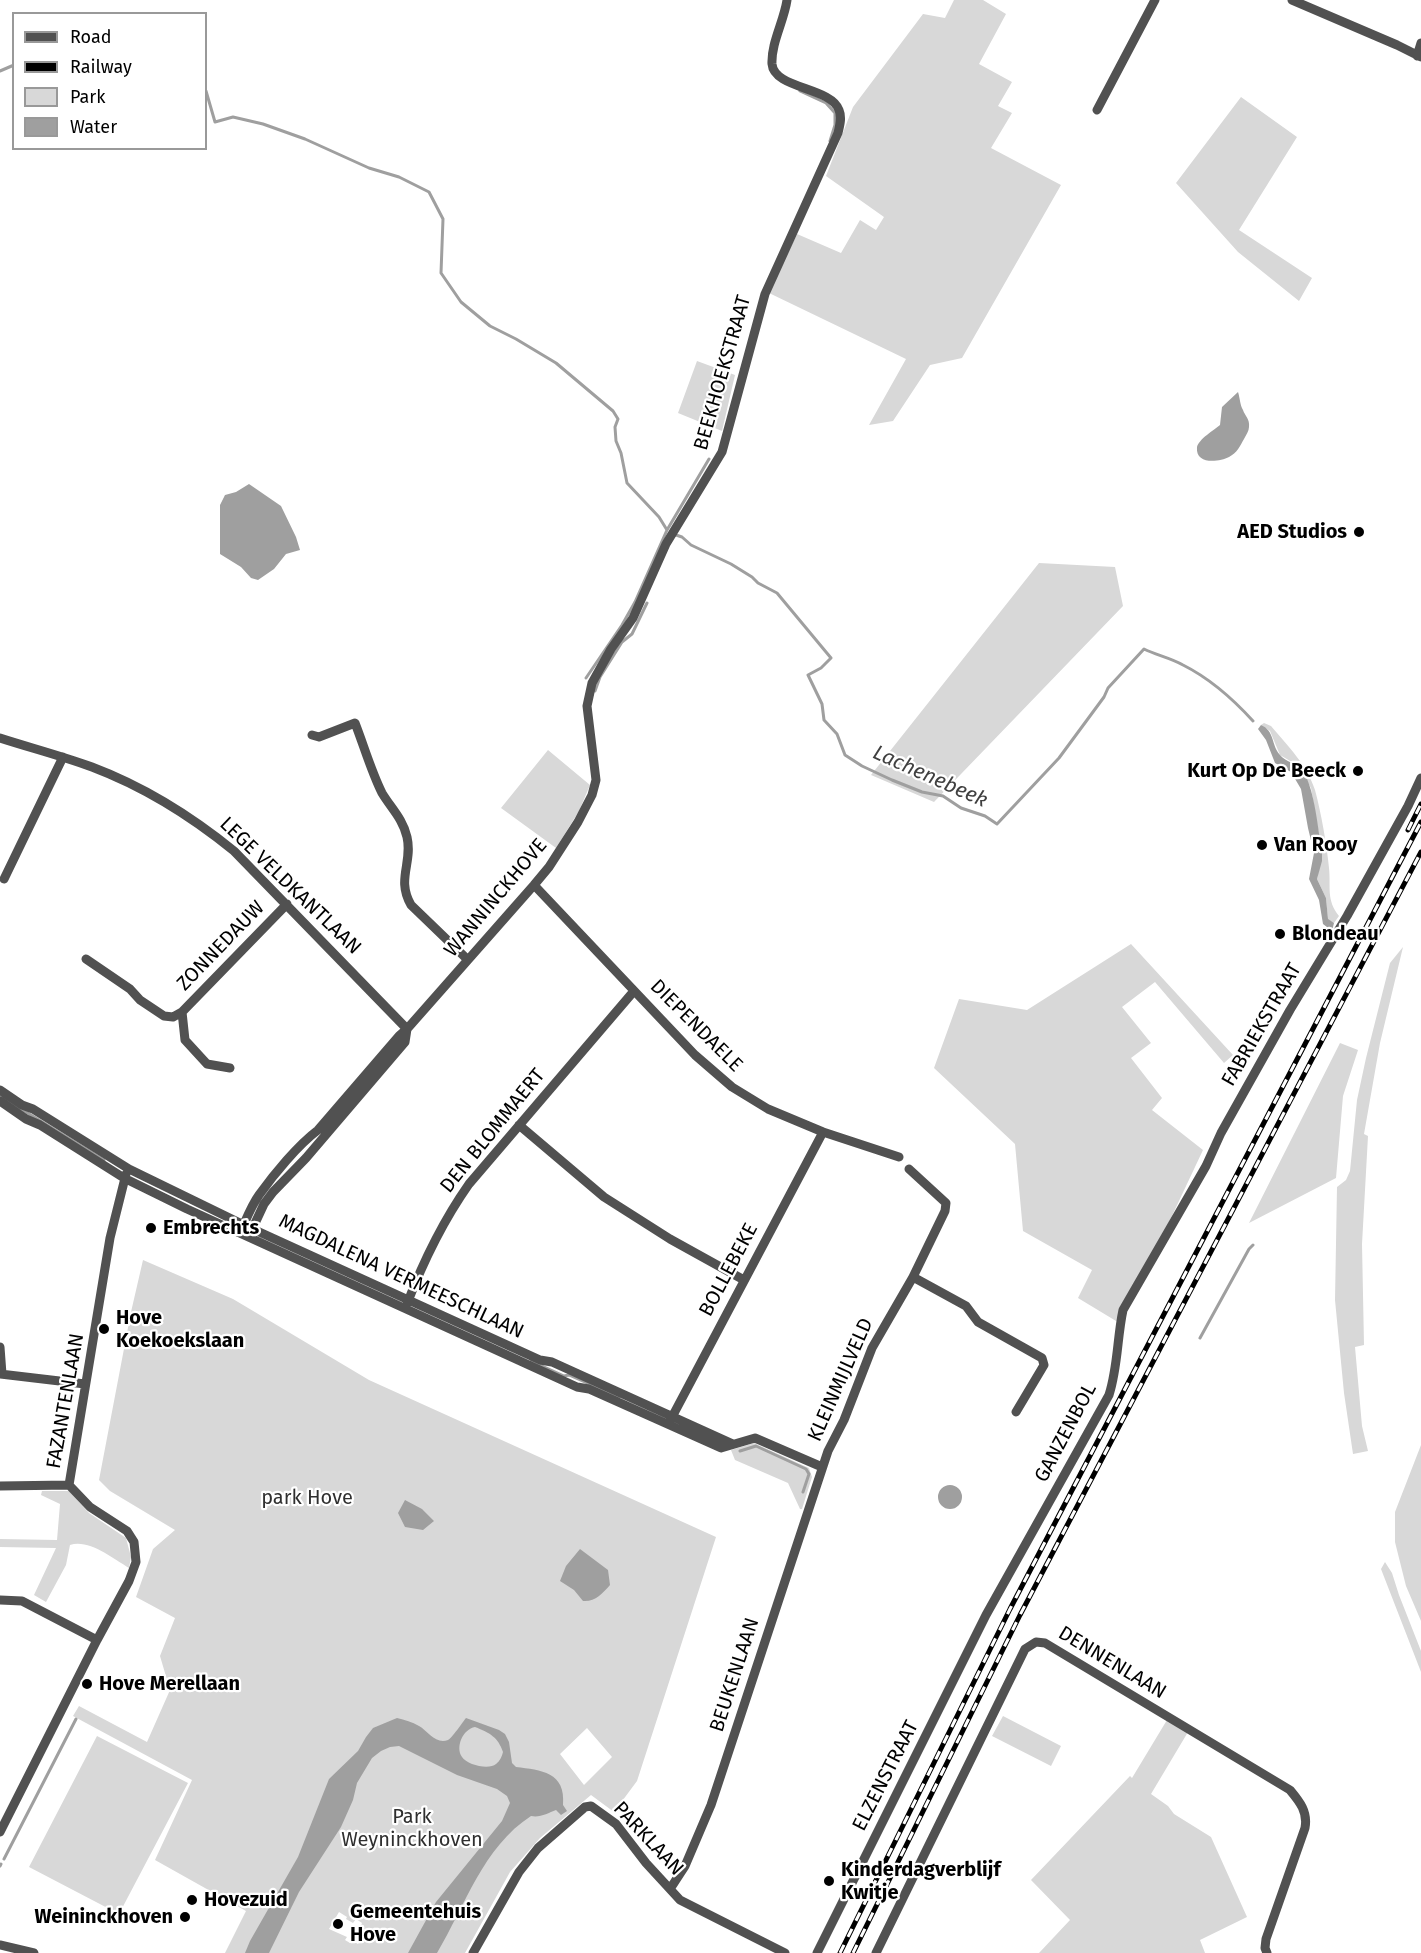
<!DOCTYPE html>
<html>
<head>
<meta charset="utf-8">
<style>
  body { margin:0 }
  #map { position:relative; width:1421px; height:1953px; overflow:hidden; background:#fff; font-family:"Fira Sans",sans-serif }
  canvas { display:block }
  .legend { position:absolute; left:12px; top:12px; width:195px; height:138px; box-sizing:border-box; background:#fff; border:2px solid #999; margin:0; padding:8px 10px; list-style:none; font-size:18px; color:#000 }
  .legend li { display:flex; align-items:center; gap:12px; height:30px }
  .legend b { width:30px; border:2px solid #999 }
</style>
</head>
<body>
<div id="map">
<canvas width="1421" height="1953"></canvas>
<ul class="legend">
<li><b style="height:8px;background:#515151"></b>Road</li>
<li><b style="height:8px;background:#000"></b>Railway</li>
<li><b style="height:16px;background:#d8d8d8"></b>Park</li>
<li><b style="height:16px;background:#9f9f9f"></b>Water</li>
</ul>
</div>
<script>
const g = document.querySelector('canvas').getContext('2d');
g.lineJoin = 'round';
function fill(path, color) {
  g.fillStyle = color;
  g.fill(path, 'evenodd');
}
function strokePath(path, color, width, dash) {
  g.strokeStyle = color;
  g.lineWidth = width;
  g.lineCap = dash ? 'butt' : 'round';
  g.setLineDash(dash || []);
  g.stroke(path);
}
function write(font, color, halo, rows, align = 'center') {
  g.font = font + ' "Fira Sans",sans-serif';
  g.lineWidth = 4.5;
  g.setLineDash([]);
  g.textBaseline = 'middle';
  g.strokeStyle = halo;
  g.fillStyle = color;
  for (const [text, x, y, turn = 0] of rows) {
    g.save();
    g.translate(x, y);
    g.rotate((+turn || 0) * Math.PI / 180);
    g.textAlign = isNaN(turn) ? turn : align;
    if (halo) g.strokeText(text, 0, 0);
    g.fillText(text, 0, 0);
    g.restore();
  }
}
const green = new Path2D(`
  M954 0H983L1006 14 979 64 1012 82 998 106 1012 113 991 148 1061 185 962 358 930 365 893 421 869 425 906 359 769 293 797 234 841 253 860 220 876 230 884 217 826 176 853 107 923 14 945 18Z
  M1241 97 1297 137 1239 230 1312 278 1299 301 1238 252 1176 183Z
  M697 361 735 375 722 431 678 413Z
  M1039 563 1115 567 1123 606 934 802 871 775Z
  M1264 723 1271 726C1288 746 1307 765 1315 790 1321 812 1327 846 1329 868 1331 887 1326 900 1339 916L1334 923 1328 920 1326 898 1317 879 1322 853 1311 788 1297 765 1280 755 1270 731 1261 725Z
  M548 750 590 785 579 811 556 848 501 808Z
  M1131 944 1233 1055 1224 1063 1155 982 1122 1007 1151 1043 1131 1058 1162 1098 1152 1110 1203 1150 1121 1324 1078 1298 1092 1270 1023 1231 1015 1144 934 1068 959 999 1027 1010Z
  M1403 947 1380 1043 1364 1134 1368 1136 1362 1244 1364 1345 1355 1347 1362 1426 1368 1451 1353 1454 1344 1393 1335 1300 1337 1187 1346 1180 1350 1171 1357 1100 1366 1058 1390 963Z
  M1340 1043 1358 1050 1343 1096 1336 1178 1249 1223Z
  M143 1260 233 1299 369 1380 716 1537 637 1781 614 1812 591 1795 540 1838 510 1872 465 1953H225L246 1911 155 1860 192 1780 73 1716 79 1706 147 1742 170 1690 160 1656 175 1618 136 1597 153 1549 175 1530 110 1491 99 1480 131 1312ZM587 1728 612 1757 584 1785 560 1754ZM339 1912 347 1917 346 1919 353 1923 356 1919 362 1923 360 1928 366 1931 358 1944 351 1940 350 1943 345 1940 347 1937 329 1929Z
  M754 1443 809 1468 812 1477 802 1509H800L788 1483 735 1460 731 1450Z
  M1421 1445V1621L1406 1586 1395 1542V1512Z
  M42 1491H69L89 1513 126 1538 131 1557 129 1568C112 1558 89 1539 70 1545L66 1565 46 1602 34 1595 56 1548 0 1547V1539L57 1540 60 1504 41 1495Z
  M1385 1562 1392 1573 1399 1595 1421 1651V1672L1381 1569Z
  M1003 1716 1061 1746 1051 1766 992 1736Z
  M1167 1720 1188 1732 1151 1794 1168 1806 1174 1814 1211 1837 1247 1917 1200 1940 1205 1953H1039L1070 1920 1031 1880 1130 1776 1132 1778Z
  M97 1736 188 1783 119 1914 29 1867Z`);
const water = new Path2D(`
  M1238 392C1240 398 1240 405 1243 410 1245 416 1250 419 1249 427 1249 431 1246 435 1244 439 1240 446 1237 453 1229 457 1219 462 1195 465 1197 447 1199 439 1214 430 1220 425L1222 407Z
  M249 484 281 506 296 537 300 550 286 554 274 569 258 580 251 578 241 567 220 554V505L225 495 236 492Z
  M1261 725C1275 731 1271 745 1280 755 1286 763 1297 762 1303 771 1315 790 1318 830 1322 853V861L1317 879 1326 898 1328 919 1334 923 1332 931 1323 924 1319 900 1309 879 1314 853 1308 828 1301 789 1291 772 1275 763 1266 740 1258 729Z
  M938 1497a12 12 0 1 1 24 0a12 12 0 1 1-24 0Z
  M405 1500 422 1509 434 1521 423 1530 405 1527 398 1513Z
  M580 1549 608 1570 610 1585C602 1594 595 1602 583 1601L574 1590 560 1581 566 1566Z
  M397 1718C405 1720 412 1722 419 1726 428 1731 436 1745 448 1740 452 1738 462 1723 466 1718L499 1730 505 1734 509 1742 512 1763 516 1767C541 1770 566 1772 563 1805L567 1811 561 1815 556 1810C548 1813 540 1818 531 1816 483 1847 465 1906 437 1953H408L436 1902 502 1821 510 1803 507 1796 497 1789 457 1775 399 1746 390 1747 381 1751 372 1758 357 1783 353 1800 341 1827 299 1892 269 1953H245L250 1941 298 1857 329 1779 358 1751 366 1737 373 1728ZM475 1727C490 1733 498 1737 503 1752 502 1756 500 1761 496 1764 489 1770 467 1765 462 1757 455 1747 463 1729 475 1727Z`);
const stream = new Path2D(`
  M0 71 14 65
  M206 91 215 122 233 117 263 124 305 139 369 168 399 177 429 192 443 219 441 273 461 302 490 326 516 339 556 363 613 411 618 419 615 427 616 441 621 453 627 483 659 517 667 530
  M800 91 826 103 835 113V125L830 141
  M676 535 682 537 691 545 731 564 752 577 758 583 777 593 831 658 821 668 808 675 822 704 824 720 837 734 845 755 862 766 892 780 922 792 943 796 961 808 985 816 997 824 1059 758 1104 697 1108 688 1144 649C1156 655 1171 658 1183 665 1209 678 1233 699 1253 721
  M586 678 622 625 635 602 667 530 709 459
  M595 691 600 677 622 642 632 634 647 603
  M0 1096 104 1160
  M1200 1338 1249 1249 1253 1245
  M531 1361 564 1376 569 1375 619 1397
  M740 1451 756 1446 806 1469 809 1474 803 1492
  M4 1859 76 1719
  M0 1866 1 1864`);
const street = new Path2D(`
  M1292 0 1397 45 1421 57
  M1417 56 1421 43
  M1097 110 1155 0
  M312 735 319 737 355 723C364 746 371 771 382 793 391 808 403 819 407 837 413 863 396 879 411 905L468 960
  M0 738C31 748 62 756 92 767 145 787 191 816 234 851L407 1029
  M4 879 63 757
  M534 885 695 1055 732 1087 768 1109 823 1132 899 1157
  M86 959 130 989 140 1000 164 1016 173 1017 182 1012 287 904
  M182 1012 185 1040 207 1064 230 1068
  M0 1090 22 1105 33 1109 129 1169 244 1225 540 1360 552 1362 733 1444
  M0 1101 26 1119 40 1125 124 1178 187 1209 577 1387 589 1389 721 1448 755 1438 822 1467
  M519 1125 604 1197 670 1239 744 1280
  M240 1233C246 1220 251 1206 259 1195 274 1174 298 1145 318 1130L399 1036 407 1029 534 885 549 867 578 822 592 795 596 780 587 706 592 683 611 649 633 618 666 544 722 452 765 294 838 133C840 125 842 117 839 110 831 87 774 89 772 64 771 43 784 21 787 0
  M250 1234 264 1204 273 1192 306 1158 405 1042 407 1029
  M913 1277 966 1306 978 1322 1042 1358 1044 1365 1016 1412
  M407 1304C423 1262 443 1221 469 1184L634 991
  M0 1347 2 1374
  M0 1374 85 1384
  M671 1419 823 1132
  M0 1486 69 1485
  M0 1600 22 1601 97 1640
  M0 1832 97 1640 129 1581 136 1562 134 1542 127 1531 90 1507 69 1485 110 1238 126 1174
  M670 1889 685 1866 711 1805 828 1451 844 1420 872 1348 913 1277 945 1211 946 1203 909 1169
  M0 1945 34 1953
  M473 1953 519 1872 538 1848 585 1807 591 1806 616 1824 646 1863 680 1900 785 1953
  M817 1953 986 1615 1109 1395C1118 1367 1117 1338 1123 1310L1206 1166 1221 1133 1290 1010 1347 916 1408 806 1421 778
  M876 1953 1025 1649 1036 1642 1045 1643 1290 1790C1300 1802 1308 1812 1305 1828L1266 1939 1265 1948 1267 1953`);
const rail = new Path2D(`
  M1408 830 1421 804
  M840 1953 1010 1609 1421 822
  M853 1953 1020 1615 1421 852`);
const markers = [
  [1359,532,6,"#000"],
  [1358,771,6,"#000"],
  [1262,845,6,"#000"],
  [1280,934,6,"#000"],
  [151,1228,6,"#000"],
  [104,1329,6,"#000"],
  [87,1684,6,"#000"],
  [829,1881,6,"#000"],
  [192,1900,6,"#000"],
  [185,1917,6,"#000"],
  [338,1924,6,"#000"]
];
const streetNames = [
  ["BEEKHOEKSTRAAT",723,373,-74],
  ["LEGE VELDKANTLAAN",290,886,44],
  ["WANNINCKHOVE",496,898,-50],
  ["ZONNEDAUW",221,946,-46],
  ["FABRIEKSTRAAT",1262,1025,-60],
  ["DIEPENDAELE",696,1026,45],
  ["DEN BLOMMAERT",493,1131,-51],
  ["BOLLEBEKE",729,1270,-62],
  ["MAGDALENA VERMEESCHLAAN",401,1277,25],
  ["KLEINMIJLVELD",841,1380,-66],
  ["FAZANTENLAAN",66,1401,-80],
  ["GANZENBOL",1066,1433,-62],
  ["DENNENLAAN",1112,1663,31],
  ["BEUKENLAAN",735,1675,-72],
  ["ELZENSTRAAT",886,1776,-63],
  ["PARKLAAN",648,1839,47]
];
const poiNames = [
  ["AED Studios",1347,532,"right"],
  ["Kurt Op De Beeck",1346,771,"right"],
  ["Van Rooy",1274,845],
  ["Blondeau",1292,934],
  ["Embrechts",163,1228],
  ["Hove",116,1318],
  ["Koekoekslaan",116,1341],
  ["Hove Merellaan",99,1684],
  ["Kinderdagverblijf",841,1870],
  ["Kwitje",841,1893],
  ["Hovezuid",204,1900],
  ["Gemeentehuis",350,1912],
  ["Hove",350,1935],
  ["Weininckhoven",173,1917,"right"]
];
const parkNames = [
  ["park Hove",307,1498],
  ["Park",412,1817],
  ["Weyninckhoven",412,1840]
];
const waterNames = [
  ["Lachenebeek",930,777,24]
];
fill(green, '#d8d8d8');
fill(water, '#9f9f9f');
strokePath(stream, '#9f9f9f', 3);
strokePath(street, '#515151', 9);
strokePath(rail, '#000', 5);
strokePath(rail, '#fff', 3, [9]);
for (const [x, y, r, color] of markers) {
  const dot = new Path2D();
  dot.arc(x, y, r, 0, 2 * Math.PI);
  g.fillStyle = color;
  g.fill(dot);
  strokePath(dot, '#fff', 2);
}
write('20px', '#000', '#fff', streetNames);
write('bold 20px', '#000', '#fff', poiNames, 'left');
write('20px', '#2f2f2f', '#fff', parkNames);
write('italic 21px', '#404040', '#fff', waterNames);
</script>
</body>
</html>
